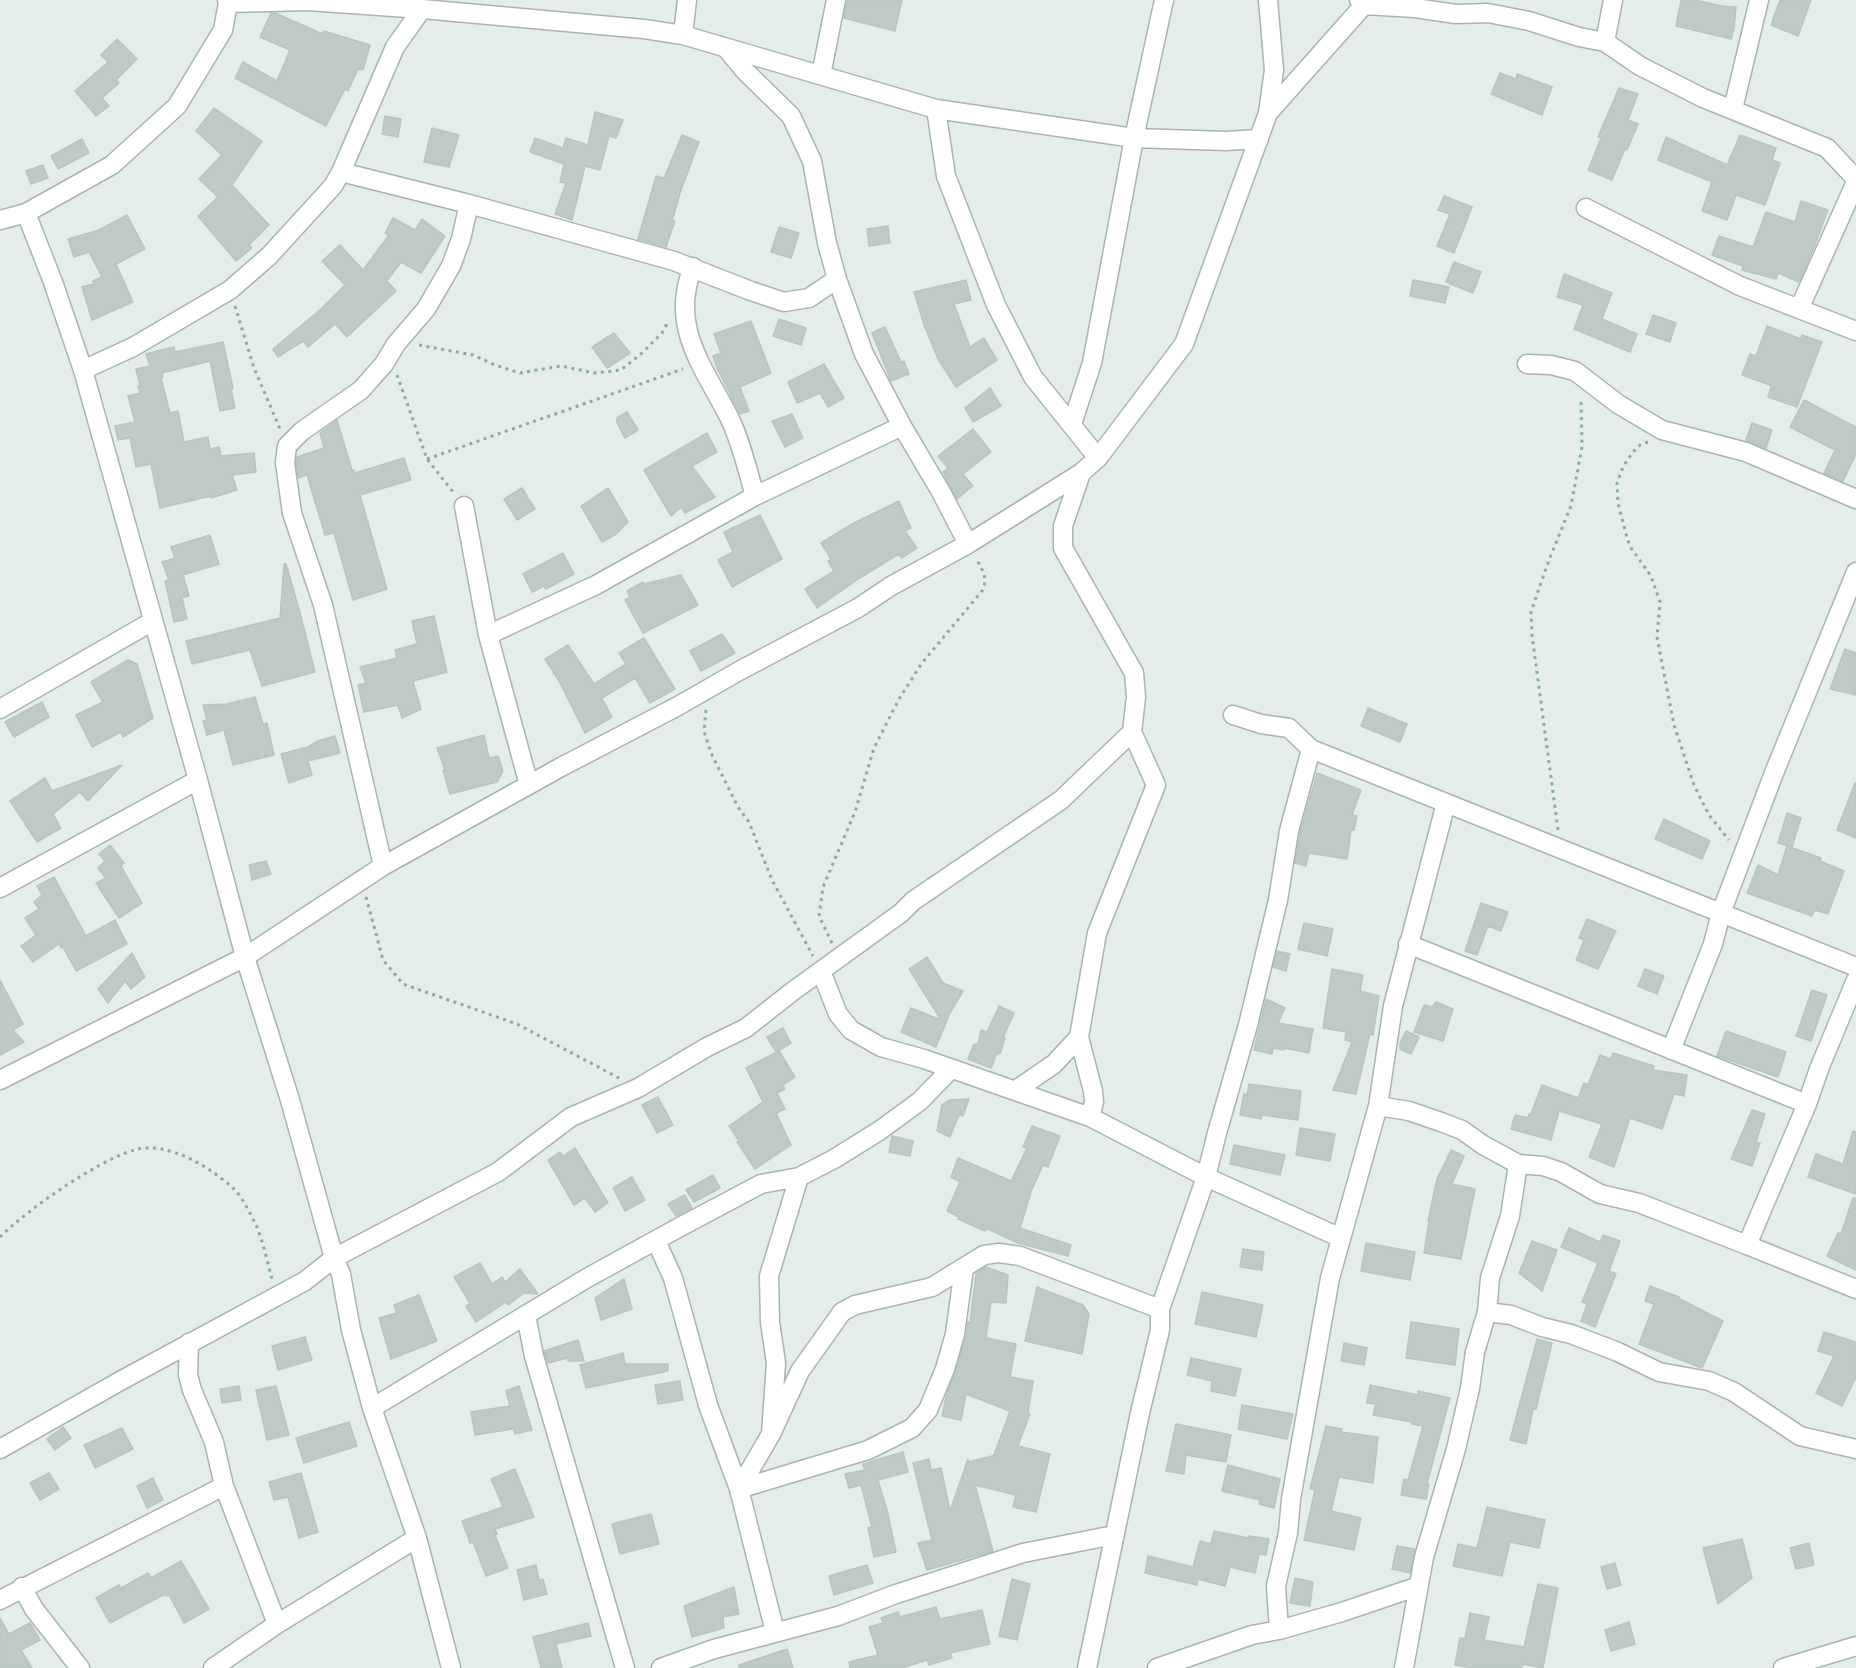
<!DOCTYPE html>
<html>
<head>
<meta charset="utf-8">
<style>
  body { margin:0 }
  canvas { display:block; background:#e5ede9 }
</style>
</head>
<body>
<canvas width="1856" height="1668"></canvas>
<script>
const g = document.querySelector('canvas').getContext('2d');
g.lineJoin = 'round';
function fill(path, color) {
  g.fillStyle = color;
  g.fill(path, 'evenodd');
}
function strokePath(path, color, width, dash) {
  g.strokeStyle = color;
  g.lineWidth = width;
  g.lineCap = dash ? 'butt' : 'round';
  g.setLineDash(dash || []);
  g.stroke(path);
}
const building = new Path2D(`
  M847 0H902L895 31 844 18Z
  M1681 0H1695L1722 6 1736 7 1734 29 1731 39 1676 26Z
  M1780 0H1811L1798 36 1771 25Z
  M271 13H275L323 34 324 31 370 45 363 70 358 69 348 91 345 89 326 126 235 78 243 62 277 81 290 50 260 37Z
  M117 39 137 59 116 80 119 83 102 98 109 106 96 116 75 91 108 62 101 55Z
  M1500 73 1516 79 1517 74 1552 87 1542 115 1491 94Z
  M1619 88 1638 94 1628 120 1638 124 1627 150 1625 149 1612 180 1588 170 1601 138 1598 137Z
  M214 108 262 141 232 185 269 225 249 245 252 248 236 261 198 216 218 197 199 179 222 155 196 131Z
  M595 112 623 120 616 138 609 136 600 170 585 166 572 220 555 214 566 183 560 182 564 164 530 152 535 138 563 148 566 138 588 145Z
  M385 116 401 119 398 137 382 134Z
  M432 128 459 135 449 167 424 162Z
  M682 135 699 142 681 190 672 221H675L666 247 638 239 656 176 664 178Z
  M1740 135 1776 148 1772 160 1780 163 1765 205 1736 195 1727 220 1702 211 1712 182 1658 160 1666 137 1727 165Z
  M82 139 89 153 58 169 51 156Z
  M43 165 48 178 31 184 26 171Z
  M1444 196 1472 207 1454 253 1437 246 1450 214 1438 210Z
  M1801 201 1828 210 1814 247 1799 282 1778 273 1776 279 1742 270 1743 266 1712 255 1719 236 1753 247 1766 212 1795 222Z
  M127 215 145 249 116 264 133 302 92 320 82 287 94 284 93 281 102 277 89 252 74 257 68 239 99 230Z
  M393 218 415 230 422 219 445 236 421 273 401 262 387 281 396 291 347 337 335 324 308 347 303 341 278 357 273 349 321 309 345 285 322 261 340 245 363 270 389 235 385 233Z
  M888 226 890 243 869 246 867 229Z
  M779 227 799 233 791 258 771 252Z
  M1454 262 1481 272 1473 293 1446 282Z
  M1564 274 1612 293 1602 319 1637 334 1630 352 1574 329 1583 305 1557 297Z
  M966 280 971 300 954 304 970 347 984 338 997 360 956 387 938 359 924 325 914 292Z
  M1413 280 1449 287 1445 303 1410 296Z
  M1653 315 1676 323 1670 342 1646 334Z
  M779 319 806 328 801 345 773 336Z
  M751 321 771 373 740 387 749 411 740 414 717 368 713 356 721 353 714 334Z
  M1767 326 1801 339 1802 335 1822 342 1797 407 1768 397 1771 387 1770 385 1742 375 1750 354 1756 356Z
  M885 327 901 362 904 361 909 374 891 381 872 333Z
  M614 333 630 353 607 368 592 347Z
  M223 342 233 388 231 389 235 408 220 411 210 361 162 373 163 377 161 378 170 413 178 411 184 442 208 437 210 449 219 447 221 456 254 453 256 472 232 475 237 490 211 498V496L160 508 151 464 136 467 130 438 118 440 115 426 135 422 128 396 140 393 138 386H140L136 369 150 366 146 354 161 350 174 347 175 352Z
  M824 364 844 398 828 407 820 393 797 403 788 382Z
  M990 388 1001 406 973 422 965 408Z
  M1804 400 1856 427V454L1843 481 1824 473 1835 450 1790 427Z
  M627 412 638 430 625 438 617 423V418Z
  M792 414 803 438 785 447 772 421Z
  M337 420 352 470H354L355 473 404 458 411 480 360 495 387 589 353 600 334 533 325 535 307 475 298 478 296 463 297 457 324 448 320 433Z
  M1752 423 1772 430 1766 448 1746 440Z
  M973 429 991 452 963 474 973 486 957 499 943 472 948 468 938 456Z
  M707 433 717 452 692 466 715 497 685 513 681 507 671 516 644 470Z
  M522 488 535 509 517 520 504 499Z
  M608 488 628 522 616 534 602 542 581 506Z
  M899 501 911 528 905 531 917 548 902 558 899 554 858 579 817 608 805 589 834 571 828 561 831 559 821 543 852 524Z
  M760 515 782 559 732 587 718 560 733 552 724 532Z
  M210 535 219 564 183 575 189 596 182 598 187 619 174 622 165 581 169 580 162 562 175 558 171 547Z
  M563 553 574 574 546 589 544 586 532 592 523 574Z
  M284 564H286L299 609 315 672 262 686 250 650 192 664 186 641 280 618Z
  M681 575 698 605 643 633 625 600 630 597 627 591 643 582 644 584Z
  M434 616 447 672 413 681 421 709 402 718 398 705 364 712 358 685 366 683 360 667 397 658 395 650 417 644 412 621Z
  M722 634 735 653 701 671 690 651Z
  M644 638 675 689 650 703 635 678 602 698 612 717 585 733 559 681 545 659 568 645 594 684 626 664 619 653Z
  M1845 649 1856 653V695L1830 689Z
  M128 660 137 664 153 718 123 737 121 732 92 747 76 715 103 702 91 682Z
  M255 697 263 724 267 723 274 755 233 765 224 730 207 735 203 721 207 720 203 705 227 704Z
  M42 702 49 717 14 737 5 722Z
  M1368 708 1407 724 1400 742 1361 726Z
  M484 735 489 758 498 756 503 771 497 782 450 794 443 770H445L437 748Z
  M335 736 340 753 308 761 312 775 289 783 281 754 308 747 318 741Z
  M122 765 88 801 80 792 53 814 61 828 37 842 10 801 45 778 52 791Z
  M1317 773 1361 790 1352 815 1357 816 1354 830H1351L1347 859 1309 853 1306 866 1295 863 1300 833Z
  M1855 783H1856V838L1837 830Z
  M1787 813 1801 818 1792 847 1778 843Z
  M1664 819 1710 841 1702 859 1655 839Z
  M110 845 124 863 121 866 142 903 119 918 96 883 106 878 98 868 105 861 99 854Z
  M1787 846 1821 858 1820 861 1844 871 1828 914 1815 910 1812 916 1747 893 1758 865 1778 875Z
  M266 861 271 874 252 880 249 865Z
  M54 877 86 936 115 920 127 944 76 971 63 947 61 948 59 944 33 962 21 946 36 935 25 918 39 909 34 902 42 895 37 886Z
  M1481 903 1508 912 1501 931 1488 926 1477 955 1465 951Z
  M1587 919 1616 931 1598 969 1576 960 1584 940 1579 938Z
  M1304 923 1333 929 1327 956 1298 949Z
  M1277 951 1290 954 1286 971 1273 967Z
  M132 953 145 977 131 989 125 981 108 1003 98 989Z
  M927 957 943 983 963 991 950 1013 936 1047 901 1032 911 1008 941 1020 909 969Z
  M1332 969 1363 975 1360 991 1379 996 1373 1035 1370 1034 1356 1094 1333 1090 1352 1042 1345 1040 1346 1032 1323 1028Z
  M1645 969 1664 976 1657 994 1638 986Z
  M0 980 23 1024 13 1030 24 1042 0 1055Z
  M1812 990 1827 995 1811 1041 1796 1036Z
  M1266 999 1285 1008 1278 1023 1313 1029 1309 1053 1284 1048V1050L1273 1048 1272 1054 1254 1050Z
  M1436 1002 1453 1009 1443 1041 1414 1032 1424 1005 1432 1007Z
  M999 1006 1014 1013 1003 1038H1005L1000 1054 997 1053 991 1068 968 1059 974 1044H978L981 1030 987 1032Z
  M783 1028 791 1043 776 1052 767 1037Z
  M1406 1031 1419 1037 1411 1054 1400 1049V1043Z
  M1726 1031 1786 1052 1778 1077 1717 1056Z
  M779 1051 795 1077 783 1085 785 1089 777 1093 785 1109 776 1113 791 1145 755 1169 737 1142 739 1141 729 1126 763 1102 746 1068Z
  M1613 1053 1654 1066 1653 1070 1687 1075 1684 1096 1674 1094 1662 1129 1630 1118 1614 1167 1589 1157 1602 1124 1559 1111 1551 1140 1511 1129 1515 1115 1528 1118 1529 1114H1531L1542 1085 1578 1098 1584 1083 1588 1085 1600 1055 1611 1059Z
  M1249 1084 1301 1091 1298 1120 1262 1115 1261 1119 1240 1115 1244 1094 1247 1095Z
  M658 1097 673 1125 657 1133 642 1105Z
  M969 1099 963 1116 959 1115 950 1137 937 1131 942 1105 950 1100Z
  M1752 1110 1765 1114 1756 1142 1760 1143 1752 1166 1731 1159Z
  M1032 1126 1060 1136 1048 1167 1043 1165 1032 1189 1020 1228 1071 1245 1068 1256 1018 1243 986 1228 985 1231 958 1219 959 1217 947 1211 960 1182 951 1177 958 1158 1011 1181 1027 1148 1023 1147Z
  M1300 1128 1335 1134 1330 1161 1296 1155Z
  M1853 1131 1856 1132V1194L1808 1177 1816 1154 1843 1164Z
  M892 1136 913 1141 910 1156 889 1152Z
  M1234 1145 1285 1155 1280 1175 1230 1164Z
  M575 1148 608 1203 595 1212 585 1198 574 1205 548 1160 560 1152 563 1156Z
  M1451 1150 1464 1156 1452 1184 1475 1189 1461 1259 1424 1253 1429 1221H1428L1437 1179Z
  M713 1175 720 1188 694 1202 686 1190Z
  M632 1177 645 1200 625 1211 613 1188Z
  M685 1195 692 1208 676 1216 668 1204Z
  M1853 1198H1856V1270L1827 1256 1838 1233 1841 1234Z
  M1569 1228 1600 1242 1603 1235 1620 1241 1609 1271 1616 1274 1595 1327 1581 1321 1587 1304 1582 1302 1598 1263 1561 1247Z
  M1532 1241 1557 1250 1542 1291 1519 1273Z
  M1366 1243 1415 1252 1410 1280 1361 1271Z
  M1243 1249 1264 1252 1262 1270 1240 1267Z
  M480 1263 492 1284 502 1277 505 1282 520 1269 538 1294 524 1293 508 1305 506 1302 476 1322 466 1306 470 1303 454 1277Z
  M986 1267 1008 1275 1006 1303 991 1302 986 1338 1016 1344 1010 1377 1033 1381 1028 1413 1030 1414 1018 1446 1050 1454 1036 1512 1013 1507 1016 1495 975 1485 993 1551 927 1570 918 1543 932 1540 913 1463 929 1459 931 1470 941 1468 950 1511 968 1459V1462L996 1455H994L1010 1411 966 1394 961 1420 942 1416 946 1397 966 1337 968 1322 970 1323 976 1273Z
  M624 1279 632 1309 601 1320 595 1298Z
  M1650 1286 1679 1297 1678 1298 1723 1321 1702 1368 1639 1344 1654 1304 1645 1301Z
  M1037 1287 1083 1305 1089 1314 1082 1354 1025 1341Z
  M1202 1292 1263 1305 1256 1337 1195 1324Z
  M419 1295 437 1341 391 1359 379 1318 397 1313 394 1305Z
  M1411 1322 1459 1329 1455 1365 1406 1358Z
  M1824 1332 1856 1342V1377L1842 1406 1816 1393 1834 1356 1818 1351Z
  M305 1337 312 1360 278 1370 272 1346Z
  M1537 1339 1552 1343 1536 1409H1533L1526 1444 1510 1440Z
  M578 1340 584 1361H568L567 1358 548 1363 544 1351Z
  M1344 1343 1367 1348 1364 1365 1341 1361Z
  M623 1353 625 1364H668V1371L586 1388 580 1365Z
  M1191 1358 1241 1369 1235 1396 1211 1391 1212 1381 1187 1375Z
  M680 1381 683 1400 658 1404 655 1385Z
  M1370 1385 1418 1395V1391L1450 1398 1427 1484H1429L1426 1499 1401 1495 1404 1479 1408 1480 1423 1426 1412 1424V1422L1373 1415 1376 1404 1367 1403Z
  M239 1386 241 1400 222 1403 220 1389Z
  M276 1386 289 1435 267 1440 256 1390Z
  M519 1386 532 1430 515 1434 513 1429 475 1435 471 1412 510 1406 506 1391Z
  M1242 1405 1293 1414 1287 1439 1238 1429Z
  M349 1422 357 1446 304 1463 296 1438Z
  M1176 1424 1231 1435 1226 1462 1186 1455 1184 1474 1166 1471Z
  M1326 1426 1342 1429 1341 1432 1378 1437 1373 1483 1339 1477 1331 1511 1361 1518 1354 1550 1304 1540 1315 1490 1310 1489Z
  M63 1427 71 1438 55 1450 47 1439Z
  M122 1428 133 1449 95 1468 84 1445Z
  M903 1452 908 1472 878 1480 887 1510 896 1552 874 1557 868 1528 872 1527 861 1485 849 1488 845 1474 865 1470 863 1464Z
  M1228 1465 1280 1479 1274 1508 1259 1504 1260 1500 1222 1491Z
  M515 1469 534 1517 495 1529 497 1534 495 1535 508 1568 486 1576 473 1542 470 1543 462 1521 503 1507 491 1479Z
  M49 1473 59 1489 40 1500 30 1483Z
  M301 1473 318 1532 299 1538 288 1497 274 1500 269 1482Z
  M153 1478 163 1500 147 1508 137 1486Z
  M1487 1507 1545 1520 1539 1548 1510 1542 1502 1576 1453 1566 1458 1544 1477 1548Z
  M651 1514 659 1544 620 1554 612 1524Z
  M1214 1531 1249 1538V1536L1269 1539 1266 1555 1259 1554 1255 1573 1230 1567 1225 1586 1198 1579 1197 1585 1145 1573 1148 1556 1193 1567 1200 1541 1211 1544Z
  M1742 1539 1752 1578 1718 1604 1703 1548Z
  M1809 1543 1814 1565 1796 1569 1790 1548Z
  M1397 1546 1415 1549 1410 1573 1392 1569Z
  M181 1561 209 1609 184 1623 169 1595 166 1596 165 1594 110 1623 96 1598 119 1585 121 1588 148 1573 151 1578Z
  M1615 1563 1621 1585 1607 1589 1601 1567Z
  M536 1565 539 1580 543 1579 547 1594 524 1600 517 1570Z
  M867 1565 873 1583 834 1595 829 1576Z
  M1295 1578 1313 1582 1310 1606 1290 1603Z
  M1012 1579 1030 1584 1017 1640 999 1636Z
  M1538 1584 1558 1588 1543 1668 1522 1664 1521 1668H1472L1455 1665 1460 1638 1465 1639 1470 1613 1489 1617 1484 1640 1524 1647Z
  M734 1587 739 1614 723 1617 724 1628 692 1637 684 1606Z
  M936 1607 940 1619 982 1610 990 1644 950 1653 952 1658 929 1665 927 1660 902 1668H850L849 1662 878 1655 869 1627 883 1623 881 1618 898 1612 900 1617Z
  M0 1618 9 1634 30 1623 40 1640 21 1650 32 1668H0Z
  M1629 1622 1635 1644 1611 1651 1605 1630Z
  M588 1623 591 1636 556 1644 562 1668H541L533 1637Z
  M787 1649 793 1668H739V1665Z`);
const path = new Path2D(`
  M235 306 254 368 280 429
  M419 345 473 355 495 365 520 373 561 366 595 373 621 370 641 354 662 333 668 322
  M397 375 427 459 453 492
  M1648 442 1640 445 1632 453 1623 467 1617 483 1618 503 1627 538 1631 548 1651 576 1660 602 1657 637 1674 725 1694 785 1709 815 1729 840
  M427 459 683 369
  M706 710 704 731 711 753 738 807 749 822 772 880 813 956
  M1558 830 1532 635 1531 612 1549 560 1571 506 1582 447 1581 399
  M366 897 383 960 403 984 517 1024 619 1078
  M832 943 819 916 823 887 855 812 874 748 899 699 922 663 982 591C989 578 982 570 976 558
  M0 1237C28 1209 97 1161 134 1150 168 1140 212 1168 236 1191 243 1199 250 1213 255 1223 263 1240 267 1261 272 1279`);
const minor = new Path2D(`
  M1359 0 1364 5 1415 8 1456 14 1488 13 1529 21 1579 37 1605 42 1640 66 1703 98 1827 148 1856 179
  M228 3 308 1 422 9 644 29 683 35 936 109 946 176 996 305 1033 377 1098 458
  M683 35 687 0
  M1605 42 1613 0
  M726 48 745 71 791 116 812 161 827 243 837 279 864 354 902 426 941 492 968 544
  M821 75 836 0
  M936 109 1134 138 1226 141 1259 139
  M1733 109 1759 0
  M1268 113 1364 5
  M341 172 469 204 674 261 751 291 784 302 809 298 837 279
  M1586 208 1740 286 1856 331
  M26 213 53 282 83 370 198 780 245 957 290 1100 334 1258 341 1274 351 1330 372 1408 417 1538 451 1668
  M0 220 26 213 112 165 177 106 223 30 228 3 227 0
  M693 267C669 326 703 366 729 417 741 441 747 469 755 496
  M1799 309 1856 182
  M1527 364 1551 365 1575 371 1618 404 1662 430 1746 452 1856 499
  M83 370 133 347 230 290 269 256 333 186 341 172 395 47 422 9
  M1072 424 1092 363 1134 138 1164 0
  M1081 473 1063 526V548L1134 673 1136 697 1132 732 1156 785 1097 933 1079 1037 1093 1091 1094 1102 1090 1117
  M464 506 488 635 529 785
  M1856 572 1774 773 1721 913 1856 967
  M488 635 596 585 755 496 902 426
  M0 709 153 621
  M1233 715 1261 724 1289 728 1311 749 1721 913 1713 944 1671 1050
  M383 866 323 605 292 513 285 463 287 446 302 431 361 390 384 364 396 344 426 309 451 266 461 239 469 204
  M0 888 198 780
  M1408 944C1541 997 1674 1050 1807 1104
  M821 971 838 1014 851 1030 881 1047 924 1059 1090 1117 1206 1177 1341 1238
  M1856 980 1819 1069 1807 1104 1747 1245 1856 1289
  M0 1080 245 957 383 866 561 767 678 706 739 671 858 608 891 586 968 544 1081 473 1098 458 1184 344 1268 113 1274 70 1268 0
  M1016 1090 1054 1064 1079 1037
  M1378 1106 1409 1111 1441 1122 1462 1130 1483 1145 1518 1164 1543 1166 1561 1172 1600 1194 1639 1203 1747 1245
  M656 1241 673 1278 708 1405 739 1489 775 1632
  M1487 1312 1511 1315 1542 1327 1571 1334 1618 1352 1659 1372 1709 1381 1734 1392 1800 1436 1856 1449
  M526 1315 534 1356 625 1668
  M189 1343 188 1375 192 1390 214 1442 224 1486 277 1624
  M372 1408 587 1278 678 1228 761 1184 799 1177 834 1159 879 1131 920 1101 951 1069
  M771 1434 800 1371 842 1312 855 1305 932 1287 984 1255 999 1253 1020 1256 1160 1309
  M0 1449 122 1380 305 1281 334 1258 498 1172 571 1117 638 1088 707 1047 746 1028 793 991 901 913 913 901 1061 800 1132 732
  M739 1489 868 1450 912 1428 928 1410 945 1369 955 1334 964 1268
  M739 1489 771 1434 776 1363 770 1322 769 1276 799 1177
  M22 1587 34 1609 80 1668
  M0 1600 224 1486
  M1279 1630 1276 1586 1288 1533 1291 1499 1330 1278 1378 1106 1393 1006 1446 803
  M213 1668 277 1624 417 1538
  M661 1668 714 1649 838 1616 896 1594 1023 1553 1114 1535
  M1087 1668 1140 1413 1160 1330V1309L1206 1177 1217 1133 1248 1025 1278 900 1289 831 1311 749
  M1157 1668 1252 1635 1279 1630 1342 1612 1419 1586
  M1404 1668 1424 1557 1456 1449 1470 1388 1475 1352 1487 1312 1490 1278 1510 1216 1518 1164
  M1783 1668 1856 1646`);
fill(building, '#bdcbc4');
strokePath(building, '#b7c6bf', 1.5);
strokePath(minor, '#a8b5af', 21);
strokePath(path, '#87aea0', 3, [3, 4.5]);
strokePath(minor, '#fff', 18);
</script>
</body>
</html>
